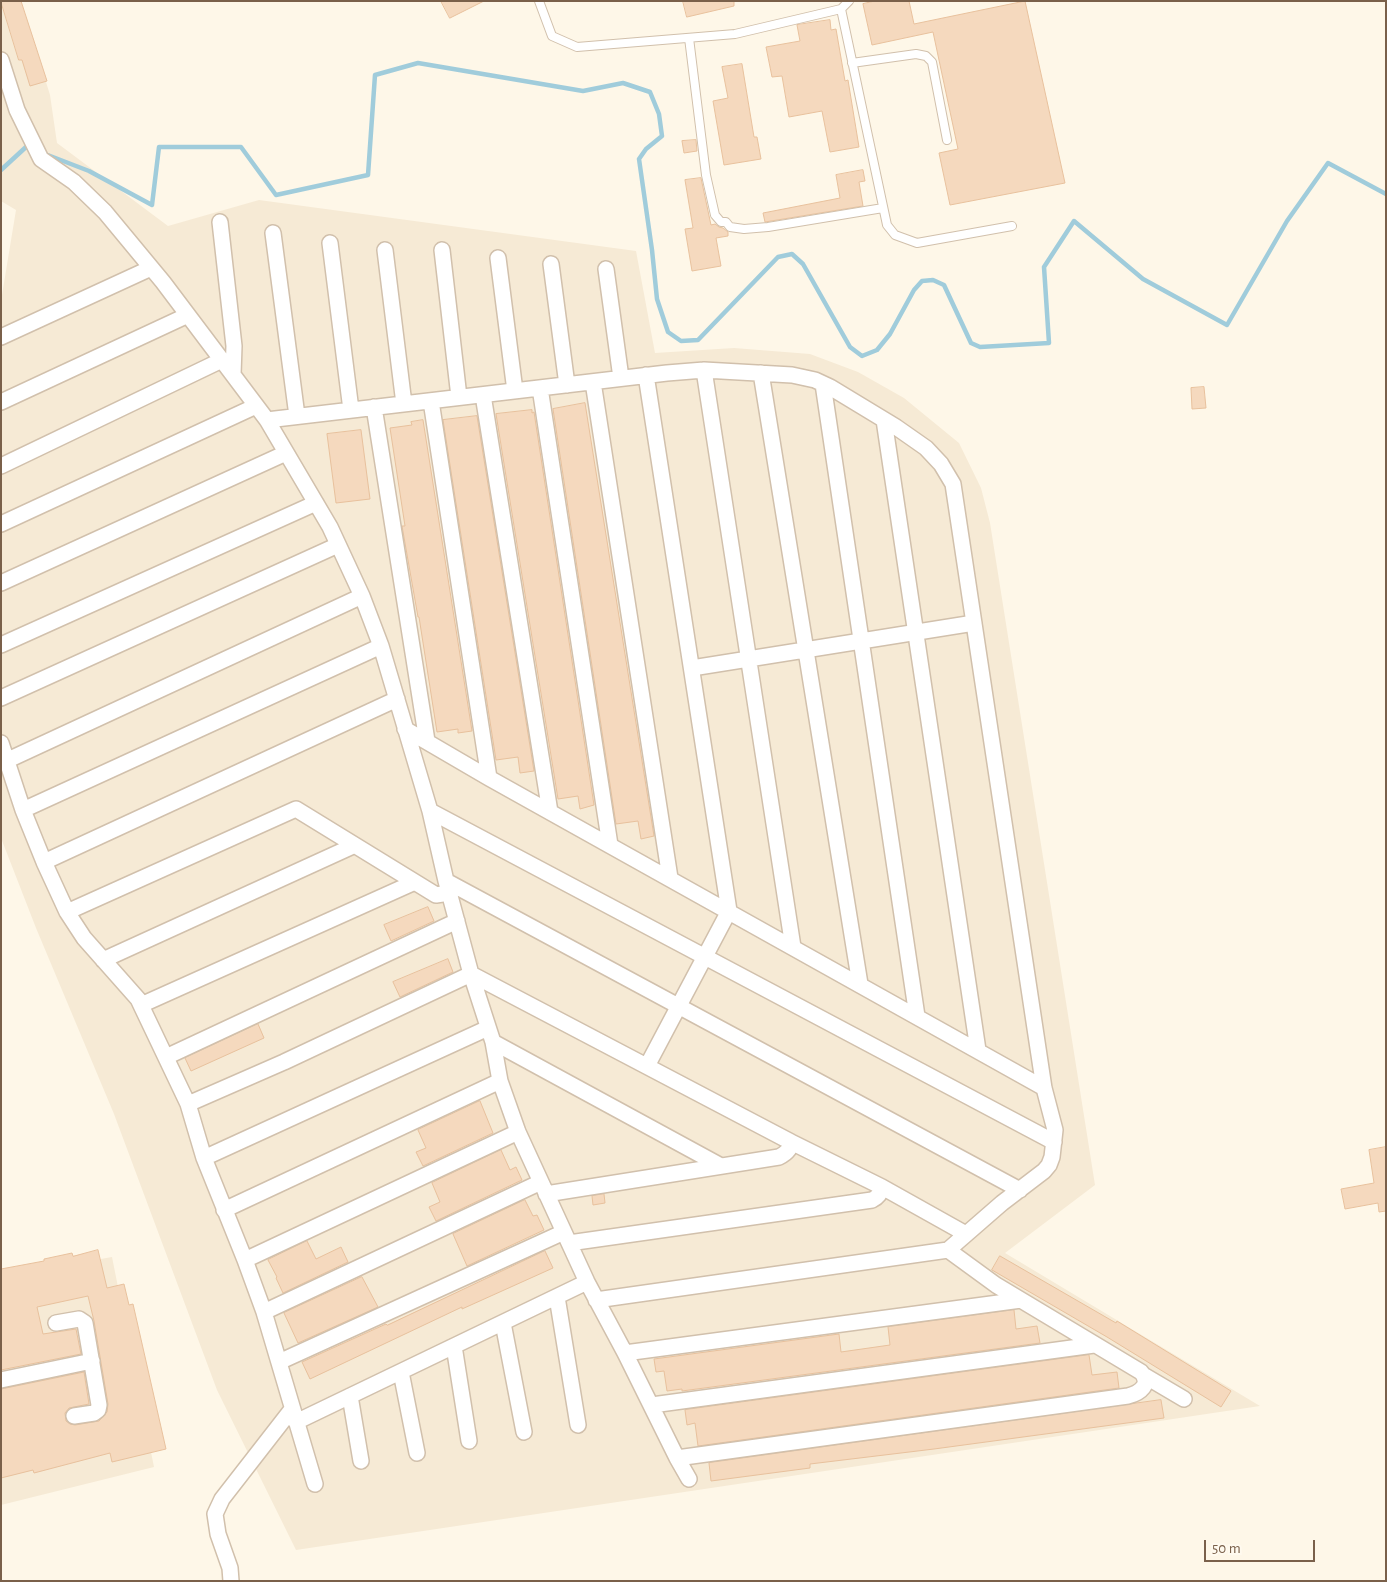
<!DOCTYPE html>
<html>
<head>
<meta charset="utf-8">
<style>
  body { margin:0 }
  #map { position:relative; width:1387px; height:1582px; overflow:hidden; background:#fef7e8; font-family:"Alegreya Sans",sans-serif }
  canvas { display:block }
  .frame { position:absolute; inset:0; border:2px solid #7a604a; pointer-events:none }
  .scale { position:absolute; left:1204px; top:1540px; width:111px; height:22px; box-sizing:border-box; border:2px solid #7a604a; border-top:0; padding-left:6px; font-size:15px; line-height:18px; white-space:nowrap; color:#7a604a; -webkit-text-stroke:4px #fffaef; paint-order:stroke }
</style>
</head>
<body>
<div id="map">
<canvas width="1387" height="1582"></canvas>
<div class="frame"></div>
<div class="scale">50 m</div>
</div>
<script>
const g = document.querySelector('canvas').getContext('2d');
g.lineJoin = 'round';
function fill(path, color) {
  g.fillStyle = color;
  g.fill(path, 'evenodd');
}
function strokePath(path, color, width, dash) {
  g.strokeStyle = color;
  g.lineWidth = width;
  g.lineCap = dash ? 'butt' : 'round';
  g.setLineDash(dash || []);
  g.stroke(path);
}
const residential = new Path2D(`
  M1 1H21L50 95 57 143 168 226 259 200 636 251 655 353 734 348 810 354 858 372 904 398 959 443 981 488 990 523 1095 1185 1005 1253 1260 1406 296 1550 217 1390 114 1114 36 928 1 838V301L16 210 1 201Z
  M112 1257 154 1467 1 1505V1277Z`);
const stream = new Path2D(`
  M45 154 89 171 152 205 159 147H241L276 195 368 175 375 75 418 63 583 91 623 83 650 92 659 114 662 136 646 149 639 159 652 250 657 299 668 332 681 341 698 340 778 257 792 254 803 264 850 347 862 356 877 350 890 334 914 290 922 281 933 280 944 285 971 343 980 347 1049 343 1044 267 1074 221 1143 279 1227 325 1287 221 1328 163 1386 194
  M1 170 26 147 30 148`);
const building = new Path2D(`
  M1 1H21L47 81 30 86 22 60H19Z
  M441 1H484L450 18Z
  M683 1H734V6L687 17Z
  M875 1H909L914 24 1025 1 1065 183 950 205 939 153 958 149 933 32 872 45 863 4Z
  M830 20 831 30 836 29 845 81 848 80 859 147 830 152 822 111 789 117 782 76 772 77 766 47 800 41 797 25Z
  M742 64 754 137H757L761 159 724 165 713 101 728 98 722 67Z
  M696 140 697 151 684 153 682 141Z
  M863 170 865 181 859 182 863 206 765 222 763 213 840 198 836 175Z
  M701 178 711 225 715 224 719 227 723 228 728 232V236L716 238 721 266 692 271 685 229 693 228 685 180Z
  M1204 387 1206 408 1192 409 1191 388Z
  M585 403 654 836 641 839 638 821 616 824 553 409Z
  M532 410V413L534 412 594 805 580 809 578 796 558 799 496 414Z
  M477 416 534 771 520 773 518 757 496 760 443 420Z
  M423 420 472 731 458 733V729L437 732 419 617H418L402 526H405L390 428 412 425 411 422Z
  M361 430 370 499 336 503 327 434Z
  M428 907 434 921 391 941 384 925Z
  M448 959 453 972 400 997 393 982Z
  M258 1024 264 1038 191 1071 185 1058Z
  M480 1101 493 1133 423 1166 416 1152 426 1148 418 1130Z
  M1386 1147V1211L1379 1212 1378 1203 1345 1209 1341 1189 1374 1183 1369 1150Z
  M501 1150 510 1170 516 1167 522 1180 436 1221 429 1207 440 1202 432 1183Z
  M604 1194 605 1203 593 1205 592 1196Z
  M525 1200 533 1216 537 1215 544 1230 467 1266 453 1234Z
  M307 1241 316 1259 341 1247 348 1262 283 1293 276 1278 277 1277 268 1260Z
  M98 1250 107 1288 124 1284 129 1305 133 1304 166 1449 112 1462 110 1453 34 1473 33 1470 1 1478V1389L84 1372 89 1404 69 1408 65 1413 66 1421 70 1424 75 1425 99 1421 107 1412 108 1404 94 1321 88 1296 37 1307 43 1334 76 1329 81 1354 1 1370V1269L44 1261V1259L72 1253 73 1256Z
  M545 1251 553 1268 462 1309V1307L310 1379 302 1362 386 1324 387 1325Z
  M1000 1256 1116 1323 1117 1321 1231 1391 1221 1407 1107 1337 992 1270Z
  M362 1277 378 1307 298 1343 284 1313Z
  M1014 1310 1016 1329 1037 1326 1040 1343 682 1391V1389L667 1391 664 1371 656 1372 654 1359 839 1334 841 1352 890 1345 888 1327Z
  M1089 1355 1092 1375 1117 1372 1119 1388 698 1446 695 1423 687 1425 685 1410Z
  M1161 1400 1164 1418 934 1449 810 1464V1468L711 1481 709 1463Z`);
const service = new Path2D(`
  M539 1 552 36 577 47 735 34 841 9 849 1
  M841 9 887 225 895 235 917 243 1012 226
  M689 38 706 175 715 215 721 222H726L730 227 744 229 768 227 883 208
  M852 63 916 54 926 56 932 62 947 140`);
const minor = new Path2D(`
  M1 60 17 110 41 159 74 182 105 212 163 282 267 420 330 527 362 596 381 646 430 811 446 881 471 974 493 1042 500 1081 518 1132 587 1282 625 1353 677 1458 1128 1396C1140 1393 1152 1384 1141 1372L996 1285 948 1250 1002 1203 1044 1171 1049 1165 1052 1157 1055 1130 1044 1088 953 484 941 464 926 448 896 427 830 387 815 380 792 375 704 370 667 373 267 420
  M220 222 234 346 233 375
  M273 233 297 416
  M330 243 351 410
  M385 250 404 404
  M442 250 459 397
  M498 258 515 391
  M551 264 567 385
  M606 269 621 378
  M1 337 151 268
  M704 370 793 947
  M761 373 860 984
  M646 375 729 911 647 1066
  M593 382 670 878
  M823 384 917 1016
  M540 388 610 845
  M483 395 550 812
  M431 401 489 778
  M1 402 188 315
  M374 407 427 741
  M884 420 978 1050
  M1 466 222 360
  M1 524 256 406
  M1 583 286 453
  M1 645 316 503
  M692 668 974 623
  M1 698 338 545
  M405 729 489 778 1044 1088
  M1 743 23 810 44 862 67 912 84 938 138 999 188 1104 204 1158 245 1260 264 1312 315 1484
  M8 760 362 596
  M23 810 381 646
  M430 811 1054 1142
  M44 862 397 699
  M446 881 1020 1190
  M67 912 296 809 436 895 449 893
  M103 960 353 846
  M141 1005 415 882
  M493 1042 721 1166
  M166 1057 457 921
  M188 1104 284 1062 471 974 791 1142C791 1150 785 1154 779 1157L546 1194
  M204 1158 488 1028
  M882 1187 966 1234
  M224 1210 500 1081
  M569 1243 872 1200C878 1197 880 1194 882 1187L791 1142
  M245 1260 518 1132
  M557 1297 578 1425
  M596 1300 948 1250
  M264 1312 541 1182
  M56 1323 79 1319 85 1323 99 1405 98 1410 94 1413 74 1416
  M503 1323 524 1432
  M454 1346 469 1441
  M625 1353 1021 1300
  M279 1362 564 1232
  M401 1372 417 1453
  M1145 1376 1184 1399
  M1 1380 92 1361
  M350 1396 361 1461
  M652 1405 1094 1345
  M296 1422 587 1282
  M677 1458 689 1479
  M231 1581 230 1568 218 1534 215 1514 222 1499 292 1409`);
fill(residential, '#f6ead5');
strokePath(stream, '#a0ccdb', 4.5);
fill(building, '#f5d9be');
strokePath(building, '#e8c19d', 1);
strokePath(service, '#d1c0ac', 10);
strokePath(minor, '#d1c0ac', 18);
strokePath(service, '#fff', 8);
strokePath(minor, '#fff', 15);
</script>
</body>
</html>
